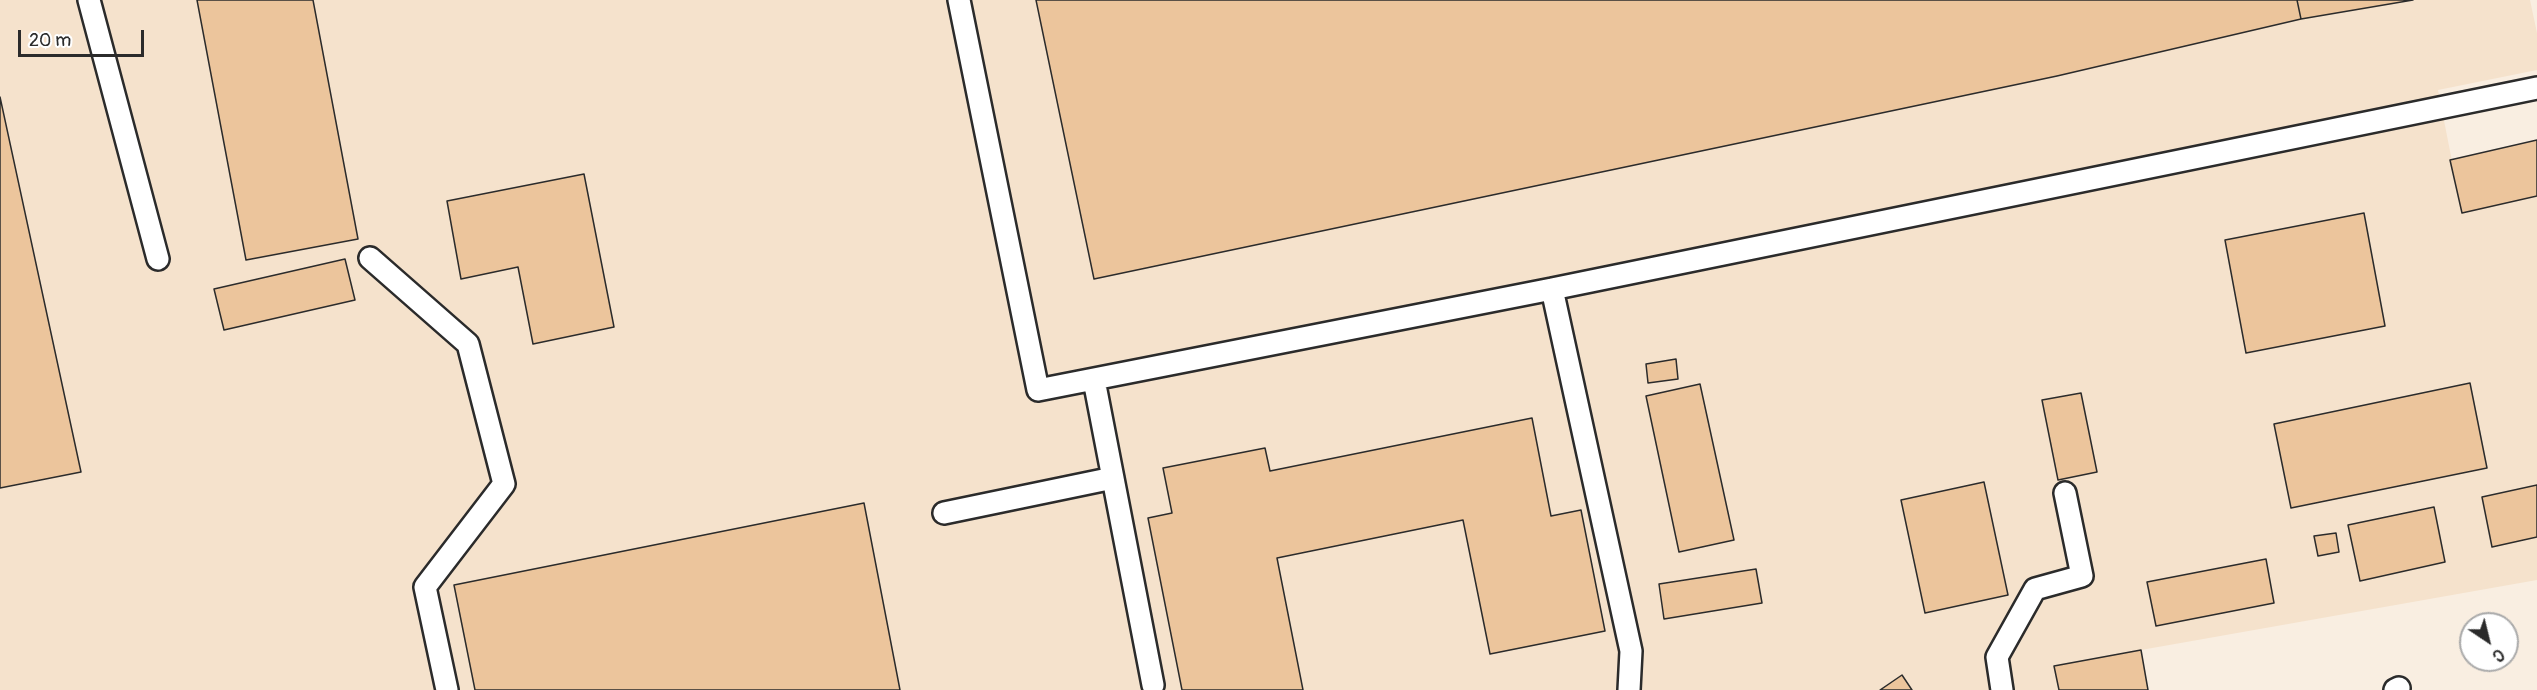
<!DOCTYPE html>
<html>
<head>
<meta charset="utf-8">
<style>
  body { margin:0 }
  #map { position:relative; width:2537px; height:690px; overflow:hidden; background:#f9eee1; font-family:Pangolin,sans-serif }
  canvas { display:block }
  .north { position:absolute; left:2459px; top:612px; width:60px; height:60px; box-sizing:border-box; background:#fff; border:2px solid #aaa; border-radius:50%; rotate:145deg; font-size:16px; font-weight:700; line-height:24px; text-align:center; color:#2b2b2b }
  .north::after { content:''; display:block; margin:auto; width:21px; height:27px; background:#2b2b2b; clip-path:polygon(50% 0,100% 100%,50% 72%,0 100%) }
  .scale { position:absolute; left:18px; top:30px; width:126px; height:27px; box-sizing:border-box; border:3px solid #2b2b2b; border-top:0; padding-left:8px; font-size:18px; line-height:21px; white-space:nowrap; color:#2b2b2b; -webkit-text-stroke:4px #fff; paint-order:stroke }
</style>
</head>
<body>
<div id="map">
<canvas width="2537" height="690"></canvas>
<div class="north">С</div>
<div class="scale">20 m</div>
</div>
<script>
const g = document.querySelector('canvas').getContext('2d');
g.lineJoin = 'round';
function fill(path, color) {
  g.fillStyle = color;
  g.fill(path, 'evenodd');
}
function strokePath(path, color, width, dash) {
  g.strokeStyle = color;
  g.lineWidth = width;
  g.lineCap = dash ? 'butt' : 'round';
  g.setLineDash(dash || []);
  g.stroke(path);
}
const built = new Path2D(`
  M0 0H2530L2537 33V70L2438 90 2462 212 2537 196V580L2141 650 2148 690H0Z`);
const building = new Path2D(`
  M197 0H313L358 239 246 260Z
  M1036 0H2297L2301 19 2057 76 1094 279Z
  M2297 0H2413L2301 19Z
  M0 97 81 472 0 488Z
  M2537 140V196L2462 213 2450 160Z
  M584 174 614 327 533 344 518 267 461 279 447 201Z
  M2364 213 2385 326 2246 353 2225 240Z
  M345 259 355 300 224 330 214 289Z
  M1676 359 1678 379 1648 383 1646 364Z
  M2470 383 2487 468 2291 508 2274 424Z
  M1700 384 1734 540 1679 552 1646 396Z
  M2081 393 2097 472 2058 480 2042 400Z
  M1532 418 1551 516 1581 510 1605 631 1490 654 1463 520 1277 558 1303 690H1182L1148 518 1172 513 1163 468 1265 448 1270 471Z
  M1984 482 2008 595 1925 613 1901 500Z
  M2537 485V537L2492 547 2482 497Z
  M864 503 900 690H475L454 585Z
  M2434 507 2445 562 2360 581 2348 525Z
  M2336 533 2339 552 2318 556 2314 536Z
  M2266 559 2274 603 2156 626 2147 582Z
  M1756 569 1762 603 1664 619 1659 584Z
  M2141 650 2148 690H2059L2054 666Z
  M1902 675 1912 690H1880Z`);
const lane = new Path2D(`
  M89 0 158 259
  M959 0 1038 390 1552 289 1631 651 1629 690
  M370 258 468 344 504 484 425 587 447 690
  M1552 289 2537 88
  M1094 380 1153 685
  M944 513 1113 478
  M2002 690 1997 657 2035 589 2082 576 2065 493
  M2395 690 2399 688`);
fill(built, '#f5e2cc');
fill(building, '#ecc59c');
strokePath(building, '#2b2b2b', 1.5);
strokePath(lane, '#2b2b2b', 26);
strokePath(lane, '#fff', 21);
</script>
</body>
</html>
